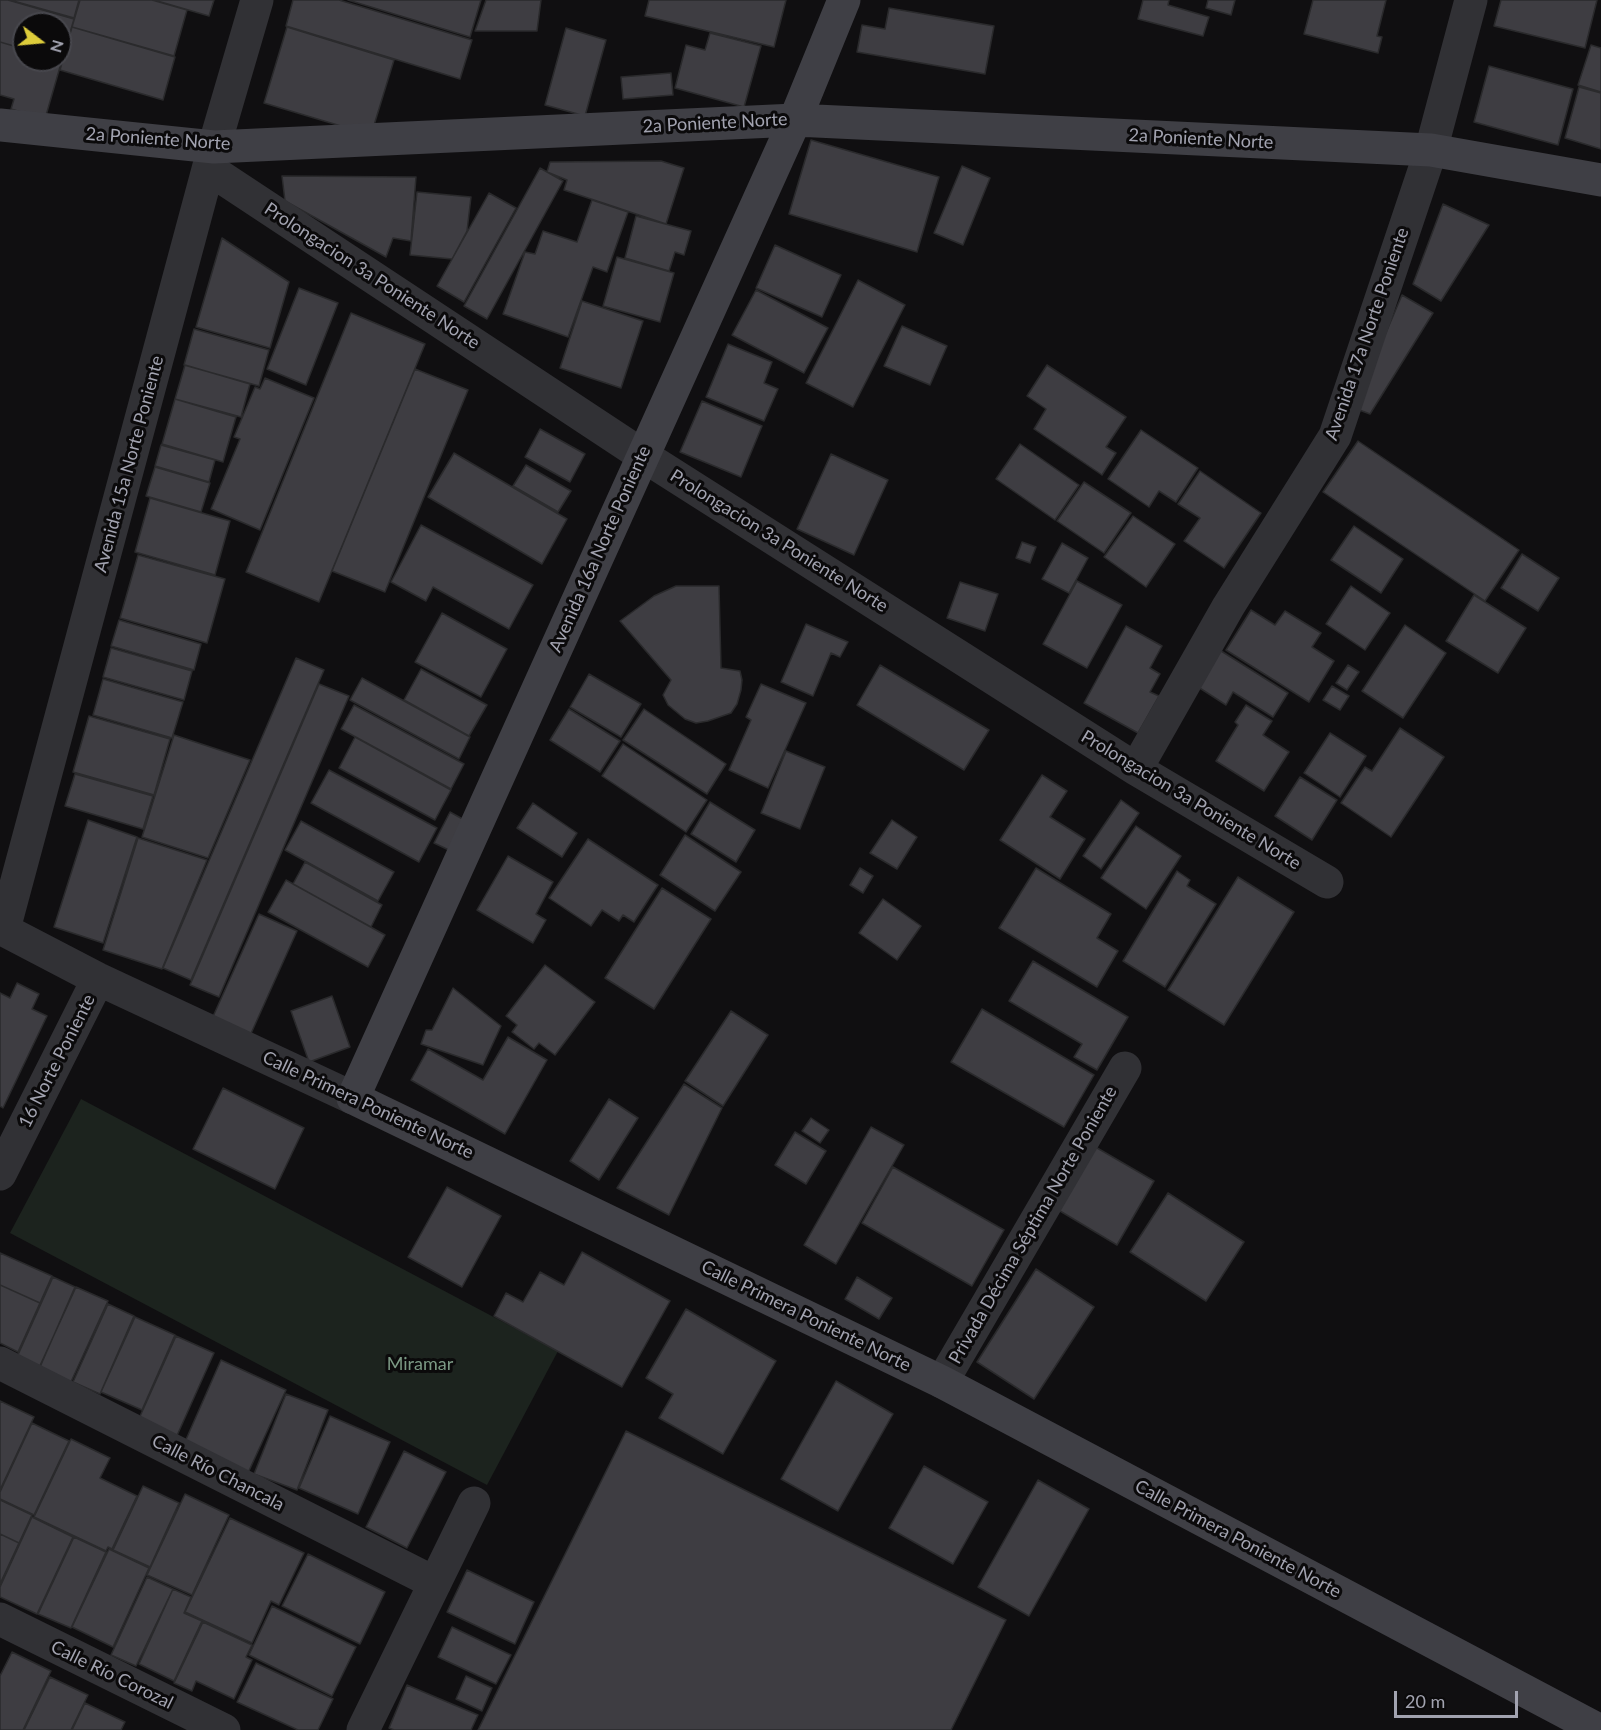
<!DOCTYPE html>
<html>
<head>
<meta charset="utf-8">
<style>
  body { margin:0 }
  #map { position:relative; width:1601px; height:1730px; overflow:hidden; background:#100f11; font-family:Lato,sans-serif }
  canvas { display:block }
  .north { position:absolute; left:12px; top:12px; width:60px; height:60px; box-sizing:border-box; background:#0b0a0b; border:2px solid #47474d; border-radius:50%; rotate:106deg; font-size:16px; font-weight:700; line-height:24px; text-align:center; color:#a2a3b0 }
  .north::after { content:''; display:block; margin:auto; width:21px; height:27px; background:#ddcc3b; clip-path:polygon(50% 0,100% 100%,50% 72%,0 100%) }
  .scale { position:absolute; left:1394px; top:1691px; width:124px; height:27px; box-sizing:border-box; border:3px solid #a2a3b0; border-top:0; padding-left:8px; font-size:18px; line-height:21px; white-space:nowrap; color:#a2a3b0; -webkit-text-stroke:4px #0b0a0b; paint-order:stroke }
</style>
</head>
<body>
<div id="map">
<canvas width="1601" height="1730"></canvas>
<div class="north">N</div>
<div class="scale">20 m</div>
</div>
<script>
const g = document.querySelector('canvas').getContext('2d');
g.lineJoin = 'round';
function fill(path, color) {
  g.fillStyle = color;
  g.fill(path, 'evenodd');
}
function strokePath(path, color, width, dash) {
  g.strokeStyle = color;
  g.lineWidth = width;
  g.lineCap = dash ? 'butt' : 'round';
  g.setLineDash(dash || []);
  g.stroke(path);
}
function write(font, color, halo, rows, align = 'center') {
  g.font = font + ' Lato,sans-serif';
  g.lineWidth = 6;
  g.setLineDash([]);
  g.textBaseline = 'middle';
  g.strokeStyle = halo;
  g.fillStyle = color;
  for (const [text, x, y, turn = 0] of rows) {
    g.save();
    g.translate(x, y);
    g.rotate((+turn || 0) * Math.PI / 180);
    g.textAlign = isNaN(turn) ? turn : align;
    if (halo) g.strokeText(text, 0, 0);
    g.fillText(text, 0, 0);
    g.restore();
  }
}
const green = new Path2D(`
  M81 1099 558 1351 487 1485 10 1233Z`);
const building = new Path2D(`
  M0 0H8L74 19 62 60 60 59V24H24V49L0 42Z
  M10 0H79L74 18Z
  M80 0H152L187 10 174 56 72 27Z
  M154 0H214L209 16Z
  M293 0H339L472 40 460 79 286 26Z
  M348 0H481L470 37Z
  M486 0H541L537 31H475Z
  M649 0H786L774 47 645 16Z
  M1143 0H1169L1168 5 1209 17 1203 36 1138 19Z
  M1208 0H1235L1231 15 1206 8Z
  M1313 0H1386L1377 36 1382 37 1378 53 1304 34Z
  M1501 0H1597L1585 48 1494 26Z
  M889 8 994 26 985 74 857 52 862 25 885 29Z
  M72 27 175 57 163 100 60 70Z
  M287 27 394 60 371 135 264 103Z
  M566 28 606 40 585 116 545 105Z
  M710 33 761 46 744 107 675 88 686 45 705 50Z
  M0 42 24 49V60H62L45 119 11 109 14 99 0 95Z
  M1591 45 1601 48V92L1578 85Z
  M1489 66 1573 89 1558 145 1474 122Z
  M671 73 673 95 623 99 621 77Z
  M1579 87 1601 93V149L1565 138Z
  M811 140 939 177 917 252 789 214Z
  M661 161 684 168 666 224 564 190 567 180 547 172 550 162Z
  M962 166 990 178 963 245 934 233Z
  M540 168 563 181 487 319 464 306Z
  M282 176 416 177 411 241 393 238 386 257 285 201Z
  M417 192 471 197 467 231 452 259 410 255Z
  M489 193 516 208 464 302 437 286Z
  M592 200 628 212 607 272 593 267 568 337 503 314 525 252 535 254 543 231 577 242Z
  M1443 204 1489 225 1441 301 1413 284Z
  M636 216 691 231 684 255 675 252 669 271 625 258Z
  M222 238 289 282 270 348 196 327Z
  M775 245 841 275 822 317 756 288Z
  M617 257 674 273 660 322 603 306Z
  M858 280 905 305 853 407 806 383Z
  M299 288 338 303 306 385 267 369Z
  M756 290 828 328 804 373 732 335Z
  M1402 295 1433 313 1370 414 1354 408Z
  M582 301 643 321 621 388 560 368Z
  M351 313 425 344 319 602 246 572Z
  M902 326 947 346 930 385 884 366Z
  M194 329 269 350 259 386 184 365Z
  M728 344 772 362 764 383 778 389 764 421 706 397Z
  M185 365 250 384 241 417 175 399Z
  M1047 365 1126 417 1106 447 1116 453 1102 475 1034 429 1046 409 1027 396Z
  M415 369 468 390 385 592 332 571Z
  M265 378 314 398 260 530 211 509 240 439 234 437 255 387 260 389Z
  M175 399 236 417 223 462 162 444Z
  M702 401 762 426 741 477 680 452Z
  M540 429 585 454 570 482 525 457Z
  M1141 430 1198 468 1176 502 1159 491 1149 507 1108 479Z
  M1358 441 1519 550 1485 601 1323 492Z
  M1020 444 1079 485 1055 520 996 479Z
  M161 445 215 460 209 482 155 466Z
  M454 453 567 519 542 564 428 497Z
  M831 454 888 480 854 555 797 529Z
  M526 465 571 491 558 512 513 486Z
  M155 467 210 483 201 512 146 496Z
  M1200 471 1261 513 1224 568 1184 541 1200 518 1178 504Z
  M1084 482 1131 513 1104 553 1057 521Z
  M150 498 230 521 215 575 135 552Z
  M1133 516 1175 544 1146 587 1104 557Z
  M421 525 533 585 509 629 433 587 426 601 391 582Z
  M1354 526 1403 559 1381 593 1331 560Z
  M1022 542 1036 547 1030 563 1016 558Z
  M1062 543 1088 558 1069 593 1042 579Z
  M1522 554 1559 578 1538 611 1501 588Z
  M138 555 225 579 207 643 120 618Z
  M1077 581 1122 605 1087 668 1043 644Z
  M960 582 998 594 985 631 947 618Z
  M676 586H719L721 668 740 671 742 680 741 690 737 704 731 713 708 721 696 723 685 719 668 705 663 695 671 680 620 621 654 596Z
  M1351 586 1390 613 1365 650 1326 624Z
  M1474 595 1526 628 1498 673 1446 641Z
  M1251 610 1275 625 1285 611 1321 633 1312 647 1334 661 1309 702 1226 650Z
  M442 613 507 649 481 697 415 662Z
  M119 620 201 644 194 670 111 646Z
  M806 624 848 642 840 657 831 653 813 696 781 682Z
  M1405 625 1446 653 1403 718 1362 691Z
  M1126 626 1162 646 1150 668 1160 674 1150 692 1159 696 1138 733 1084 703Z
  M111 648 192 671 184 700 103 677Z
  M1218 649 1288 693 1273 717 1233 692 1226 705 1195 685Z
  M296 658 324 670 191 980 163 968Z
  M880 665 989 730 964 770 857 705Z
  M1348 665 1359 672 1347 690 1336 683Z
  M421 669 487 705 469 736 404 700Z
  M589 674 641 704 621 737 570 707Z
  M362 678 470 737 459 759 350 700Z
  M103 679 183 702 172 738 93 715Z
  M319 684 349 696 219 997 190 985Z
  M761 684 806 703 768 788 729 770 751 720 746 717Z
  M1332 686 1349 696 1340 710 1323 700Z
  M354 705 464 764 451 789 341 729Z
  M1246 705 1272 721 1263 735 1289 752 1264 791 1216 761 1238 725 1235 722Z
  M569 709 620 741 600 772 550 740Z
  M644 709 726 764 707 794 623 740Z
  M89 716 170 739 154 795 73 772Z
  M1400 728 1444 757 1391 837 1341 803 1365 767 1372 771Z
  M1330 733 1366 756 1340 797 1304 773Z
  M174 735 250 760 208 858 142 837Z
  M355 737 451 790 435 820 339 768Z
  M623 744 707 800 686 832 602 776Z
  M786 751 825 767 800 829 761 813Z
  M329 770 437 828 419 862 311 803Z
  M75 774 153 796 143 829 65 806Z
  M1042 775 1067 791 1050 817 1085 839 1060 879 1000 840Z
  M1300 777 1337 800 1312 840 1275 816Z
  M1121 800 1139 813 1101 869 1083 856Z
  M710 802 755 830 736 862 691 834Z
  M533 803 577 833 562 857 517 828Z
  M450 812 468 822 453 852 434 843Z
  M88 820 137 837 103 943 54 927Z
  M892 820 917 837 897 869 870 853Z
  M301 821 394 872 378 901 285 850Z
  M1136 826 1181 856 1146 909 1101 878Z
  M685 835 741 872 715 911 660 875Z
  M138 838 207 860 162 969 103 950Z
  M588 839 658 885 634 922 623 915 619 921 602 910 591 926 549 898Z
  M508 856 553 882 536 914 546 920 533 943 477 910Z
  M305 862 382 905 371 927 293 884Z
  M860 868 873 876 863 893 850 885Z
  M1036 868 1111 914 1097 938 1118 951 1097 987 999 928Z
  M1177 871 1190 880 1187 886 1216 904 1165 987 1123 961Z
  M1238 877 1294 912 1224 1025 1168 990Z
  M286 880 385 935 368 967 268 912Z
  M662 888 711 919 654 1009 605 978Z
  M883 899 921 926 897 960 859 933Z
  M259 914 297 931 249 1038 211 1021Z
  M1033 961 1128 1017 1097 1070 1074 1057 1082 1044 1009 1001Z
  M545 965 595 1002 555 1055 539 1043 534 1049 512 1032 517 1025 506 1016Z
  M17 983 39 994 32 1009 47 1016 3 1108 0 1106V993L10 998Z
  M453 988 501 1026 483 1065 421 1044 426 1030H432Z
  M332 996 350 1047 309 1062 291 1011Z
  M982 1009 1094 1075 1064 1127 951 1062Z
  M731 1011 768 1035 723 1106 685 1081Z
  M508 1037 547 1060 505 1134 411 1080 428 1049 483 1080Z
  M684 1084 722 1108 669 1215 617 1188Z
  M223 1088 304 1128 275 1189 193 1149Z
  M609 1099 638 1118 599 1180 570 1161Z
  M811 1118 829 1130 820 1143 802 1131Z
  M871 1127 904 1145 836 1264 804 1245Z
  M795 1132 826 1151 806 1184 775 1165Z
  M1092 1145 1154 1181 1117 1245 1055 1208Z
  M893 1167 1004 1230 972 1286 862 1223Z
  M447 1187 501 1216 462 1287 408 1257Z
  M1168 1193 1244 1242 1206 1301 1130 1252Z
  M582 1252 670 1301 622 1387 494 1316 506 1293 523 1302 540 1272 564 1285Z
  M0 1253 52 1276 40 1303 0 1285Z
  M1036 1269 1094 1307 1034 1399 977 1362Z
  M53 1277 75 1287 40 1367 17 1357Z
  M857 1277 892 1298 879 1319 845 1299Z
  M0 1285 40 1303 18 1352 0 1343Z
  M76 1287 108 1301 70 1384 38 1370Z
  M108 1304 134 1316 100 1394 73 1382Z
  M686 1309 776 1361 723 1454 659 1418 673 1394 646 1378Z
  M135 1317 175 1335 142 1410 101 1392Z
  M176 1336 214 1353 175 1440 137 1423Z
  M221 1360 286 1390 248 1473 184 1444Z
  M836 1381 893 1414 838 1511 781 1479Z
  M286 1394 328 1410 297 1490 254 1474Z
  M0 1401 34 1417 0 1490Z
  M330 1416 390 1442 358 1514 299 1488Z
  M32 1423 69 1441 34 1515 0 1499V1492Z
  M626 1431 1006 1620 951 1730H478Z
  M71 1439 110 1458 100 1478 137 1496 112 1549 108 1547 106 1551 34 1517Z
  M404 1451 446 1472 407 1548 366 1527Z
  M924 1466 988 1502 953 1564 889 1528Z
  M1038 1480 1089 1509 1029 1616 978 1587Z
  M143 1486 179 1503 150 1567 113 1550Z
  M185 1494 229 1515 192 1595 147 1575Z
  M0 1500 32 1515 19 1543 0 1534Z
  M32 1517 73 1537 37 1614 0 1597V1587Z
  M230 1518 304 1553 279 1605 271 1601 252 1643 185 1612Z
  M0 1534 19 1543 0 1584Z
  M74 1537 106 1552 71 1628 38 1614Z
  M109 1549 149 1568 113 1647 72 1627Z
  M308 1554 385 1592 360 1644 282 1606Z
  M467 1570 534 1602 515 1644 447 1612Z
  M147 1577 173 1589 136 1666 111 1655Z
  M173 1589 191 1597 184 1613 202 1621 174 1681 139 1664Z
  M272 1606 356 1647 332 1696 249 1655Z
  M203 1622 252 1645 246 1657 252 1660 234 1699 196 1681 192 1691 174 1683Z
  M452 1627 511 1655 496 1684 438 1657Z
  M12 1652 51 1671 23 1730H0V1676Z
  M256 1663 333 1699 318 1730H298L237 1702Z
  M466 1676 492 1688 482 1711 456 1699Z
  M50 1677 88 1695 71 1730H24Z
  M407 1685 478 1715 471 1730H394L389 1728Z
  M85 1703 125 1722 121 1730H72Z`);
const street = new Path2D(`
  M209 169 642 455 1136 769 1327 882
  M1136 769 1228 607 1335 436 1431 150 1471 0
  M0 928 98 979 353 1098
  M4 929 214 147 257 0
  M0 1174 98 979
  M0 1363 435 1583
  M942 1382 1125 1068
  M0 1619 224 1730
  M363 1730 474 1503`);
const secondary = new Path2D(`
  M844 0 795 120 353 1098 942 1382 1599 1730
  M0 125 214 147 795 120 1431 150 1601 180`);
const streetNames = [
  ["2a Poniente Norte",715,123,-3],
  ["2a Poniente Norte",158,139,4],
  ["2a Poniente Norte",1201,139,3],
  ["Prolongacion 3a Poniente Norte",372,276,33],
  ["Avenida 17a Norte Poniente",1367,334,-71],
  ["Avenida 15a Norte Poniente",129,464,-75],
  ["Prolongacion 3a Poniente Norte",779,541,32],
  ["Avenida 16a Norte Poniente",600,549,-66],
  ["Prolongacion 3a Poniente Norte",1191,800,31],
  ["16 Norte Poniente",57,1061,-63],
  ["Calle Primera Poniente Norte",368,1105,25],
  ["Privada Décima Séptima Norte Poniente",1033,1225,-60],
  ["Calle Primera Poniente Norte",806,1316,26],
  ["Calle Río Chancala",218,1473,27],
  ["Calle Primera Poniente Norte",1238,1539,28],
  ["Calle Río Corozal",112,1675,26]
];
const parkNames = [
  ["Miramar",420,1364]
];
fill(green, '#1c231e');
fill(building, '#3e3d42');
strokePath(building, '#2a2a2c', 1.5);
strokePath(street, '#313135', 33);
strokePath(secondary, '#3f3f45', 33);
write('18px', '#a2a3b0', '#0b0a0b', streetNames);
write('18px', '#7b9984', '#0b0a0b', parkNames);
</script>
</body>
</html>
